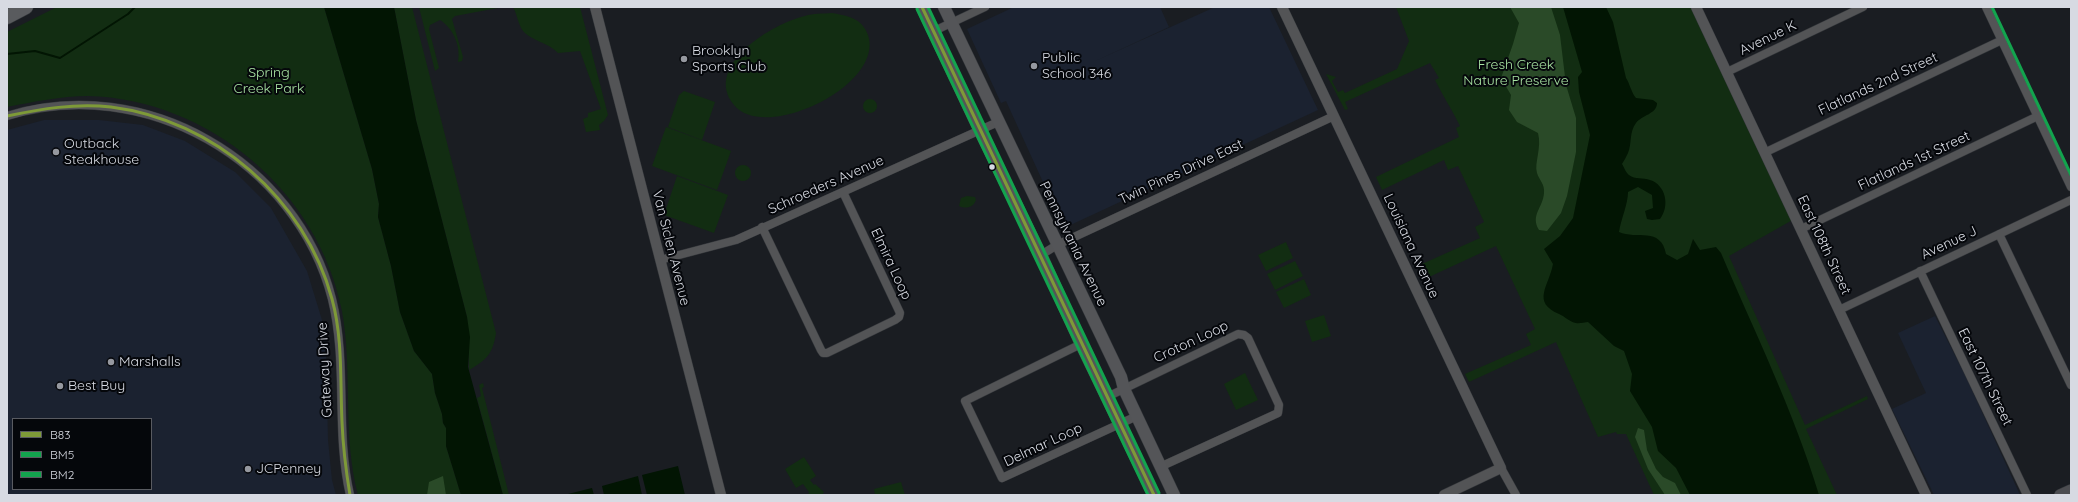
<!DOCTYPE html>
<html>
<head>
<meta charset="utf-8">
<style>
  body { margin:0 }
  #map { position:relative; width:2078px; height:502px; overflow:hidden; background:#1a1d22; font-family:Quicksand,sans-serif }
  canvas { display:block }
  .frame { position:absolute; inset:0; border:8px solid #d7dae2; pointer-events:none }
  .legend { position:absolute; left:12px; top:418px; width:140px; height:72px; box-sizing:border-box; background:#05070b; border:1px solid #595b61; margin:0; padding:5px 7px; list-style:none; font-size:12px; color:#d7dae2 }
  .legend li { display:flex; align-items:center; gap:8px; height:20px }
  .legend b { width:20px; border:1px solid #595b61 }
</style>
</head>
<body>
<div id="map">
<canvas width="2078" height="502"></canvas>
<div class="frame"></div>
<ul class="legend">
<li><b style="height:5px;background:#7e9a38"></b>B83</li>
<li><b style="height:5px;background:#13a34e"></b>BM5</li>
<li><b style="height:5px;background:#13a34e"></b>BM2</li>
</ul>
</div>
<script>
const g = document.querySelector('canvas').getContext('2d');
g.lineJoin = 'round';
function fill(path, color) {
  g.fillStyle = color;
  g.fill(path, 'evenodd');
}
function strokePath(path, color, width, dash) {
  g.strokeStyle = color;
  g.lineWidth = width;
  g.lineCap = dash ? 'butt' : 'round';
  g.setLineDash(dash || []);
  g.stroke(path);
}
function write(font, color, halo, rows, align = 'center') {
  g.font = font + ' Quicksand,sans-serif';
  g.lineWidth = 4;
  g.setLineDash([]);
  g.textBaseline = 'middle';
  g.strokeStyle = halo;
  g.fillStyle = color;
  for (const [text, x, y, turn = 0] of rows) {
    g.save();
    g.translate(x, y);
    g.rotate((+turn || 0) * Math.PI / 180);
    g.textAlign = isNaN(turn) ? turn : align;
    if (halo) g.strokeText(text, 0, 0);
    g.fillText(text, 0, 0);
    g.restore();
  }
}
const built = new Path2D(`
  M1014 7H1160L1169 27 1093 62 1215 7H1269L1318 110 1064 228 1006 101 1001 103 967 29Z
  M44 120H99L143 125 185 141 235 172 271 208 307 271 322 320 326 355 328 440 332 480 336 495H7V130ZM13 419H151V489H13Z
  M1935 316 1965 375 2020 495H1934L1892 409 1926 393 1898 333Z`);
const green = new Path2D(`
  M57 7H324L372 169 379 204 378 217 391 266 400 312 414 351 432 374 435 393 442 414 443 423 446 428V446L461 495H358C342 434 353 372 342 311 319 192 209 99 88 96 61 96 33 102 7 107V32Z
  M394 7H412L496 333C493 353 487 360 469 370L467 317 416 120Z
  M419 7H503L455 16 452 19 463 57 462 61 458 62C461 46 453 28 440 20L430 25 429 29 439 68 435 71Z
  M513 7H580L608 115 604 121 599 125 600 130 586 132 583 119 588 117V113L601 109 580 51 558 53C549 43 530 40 523 31 518 24 517 14 513 7Z
  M1396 7H1569L1588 73 1595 136 1597 323 1626 349 1696 495H1654L1626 434H1617L1616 432 1598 437 1556 342 1469 382 1465 374 1531 345 1526 334 1535 329 1496 246 1429 277 1422 264 1480 238 1475 227 1484 222 1458 166 1448 170 1444 160 1382 190 1376 177 1459 137 1456 128 1460 126C1452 110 1443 96 1435 80L1439 78 1430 63 1345 102 1348 109 1345 110 1326 74 1336 77 1332 81 1338 92 1343 90 1345 93 1397 69 1409 41Z
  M1603 7H1695L1796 218 1729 256 1805 425 1867 396 1868 399 1806 429 1837 495H1810L1676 263 1618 237 1619 164 1625 101Z
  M832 13C848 16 862 18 868 35 885 85 765 143 734 105 702 66 773 23 805 16 813 13 823 14 832 13Z
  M684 91 715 102 702 140 668 127 679 95Z
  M863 106a7 7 0 1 1 14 0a7 7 0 1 1-14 0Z
  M666 127 731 151 717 190 652 166Z
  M735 173a8 8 0 1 1 16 0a8 8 0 1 1-16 0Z
  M677 176 728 195 714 233 664 215Z
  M967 196 975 197 976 200C973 208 966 209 959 206L961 198Z
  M1286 242 1293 258 1266 271 1258 255Z
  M1295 261 1303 276 1275 290 1267 274Z
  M1304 279 1311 295 1284 308 1276 292Z
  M1324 315 1331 336 1312 342 1305 321Z
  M1245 373 1258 400 1236 410 1224 384Z
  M483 383 484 387 482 388 509 495H503L477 398 481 396 479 385Z
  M804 457 816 476 810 480 814 485 815 484 824 492 822 495H808L809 492 803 484 796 488 785 469Z
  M901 482 905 495H875L874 489Z`);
const forest = new Path2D(`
  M1510 7H1551L1560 35 1566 85 1576 118V152L1567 196 1561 213 1547 231 1539 230C1530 215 1543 208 1544 193 1545 184 1539 180 1537 173 1534 163 1542 148 1538 133L1517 122 1509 110 1511 95 1501 78 1513 44 1519 23Z
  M1638 428 1644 430 1647 450 1656 469 1663 477 1675 483 1681 495H1665L1648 469 1635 437Z
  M443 476 446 495H427L429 482Z`);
const water = new Path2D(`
  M324 7H394L416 120 467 317 470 337 468 367 503 495H461L446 446V428L443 423 442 414 435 393 432 374 414 351 400 312 391 266 378 217 379 204 372 169Z
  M1563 7H1606L1613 22 1626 78C1630 84 1631 92 1636 98L1653 100 1657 103C1657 114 1642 115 1636 123 1629 132 1632 144 1628 153 1626 157 1624 161 1622 164 1624 167 1626 173 1629 175 1635 180 1643 177 1650 180 1666 185 1670 206 1660 219L1652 220 1647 219 1645 211 1653 208 1652 195 1638 187 1628 192C1628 204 1621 219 1619 232 1636 240 1661 226 1666 254L1677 260 1688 254 1693 239 1700 250 1716 247 1721 253C1755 333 1794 412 1819 495H1690L1676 468 1658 451 1652 427 1630 391 1632 374 1624 351 1614 346 1588 322C1585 322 1579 324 1576 323 1570 322 1564 316 1559 314 1531 302 1549 286 1553 264L1544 249 1560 236 1573 218 1590 135 1579 92 1578 77 1582 72Z
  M678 466 685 495H647L642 475Z
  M638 476 642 495H604L602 486Z
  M592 488 594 495H564Z`);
const stream = new Path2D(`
  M7 54 35 51 60 58 128 14 135 7`);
const minor = new Path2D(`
  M1986 7 2071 187
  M934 31 985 7
  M1727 72 1863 7
  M7 116C144 73 297 161 332 299 348 364 335 430 350 495
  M1766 152 2002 40
  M762 227 821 350 823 353H827L895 320 899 317 900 313 843 192
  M1801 229 2038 116
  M1999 234 2071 385
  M1041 255 1057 245 1334 116
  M660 260 736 240 998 122
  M1920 271 2027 495
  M1839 310 2071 200
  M1081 344 965 401 1002 478 1137 416
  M1107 397 1238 334 1244 335 1248 338 1279 405 1278 413 1162 466
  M1501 468 1516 495`);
const tertiary = new Path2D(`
  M595 7 721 495
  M1282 7 1501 468 1444 495
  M1696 7 1926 495`);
const secondary = new Path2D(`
  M2060 495 2071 490`);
const primary = new Path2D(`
  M922 7 980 131 1041 255 1081 344 1154 495
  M944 7 1121 377 1124 389 1174 495`);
const motorway = new Path2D(`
  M7 17 26 7`);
const bus1 = new Path2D(`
  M922 7 1154 495
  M7 116C41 109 75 103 111 107 214 120 305 199 332 299 343 339 340 381 342 422 343 447 346 471 350 495`);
const bus2 = new Path2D(`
  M917 9 1148 495`);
const bus3 = new Path2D(`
  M928 7 1159 493
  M1992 7 2071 175`);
const markers = [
  [684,59,4,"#95989f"],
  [1034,66,4,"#95989f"],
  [56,152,4,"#95989f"],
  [992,167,3.5,"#d7dae2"],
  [111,362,4,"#95989f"],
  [60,386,4,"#95989f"],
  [248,469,4,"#95989f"]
];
const streetNames = [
  ["Avenue K",1768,38,-26],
  ["Flatlands 2nd Street",1878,84,-25],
  ["Flatlands 1st Street",1914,161,-25],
  ["Twin Pines Drive East",1181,172,-25],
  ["Schroeders Avenue",826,185,-24],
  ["Avenue J",1949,243,-25],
  ["Pennsylvania Avenue",1073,244,64],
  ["East 108th Street",1824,245,65],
  ["Louisiana Avenue",1411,246,65],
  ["Van Siclen Avenue",671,248,76],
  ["Elmira Loop",891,264,65],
  ["Croton Loop",1191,342,-25],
  ["Gateway Drive",325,370,-93],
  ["East 107th Street",1985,377,64],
  ["Delmar Loop",1043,445,-25]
];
const poiNames = [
  ["Brooklyn",692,51],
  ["Sports Club",692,67],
  ["Public",1042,58],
  ["School 346",1042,74],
  ["Outback",64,144],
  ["Steakhouse",64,160],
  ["Marshalls",119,362],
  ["Best Buy",68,386],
  ["JCPenney",256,469]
];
const parkNames = [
  ["Fresh Creek",1516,65],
  ["Nature Preserve",1516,81],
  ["Spring",269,73],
  ["Creek Park",269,89]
];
fill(built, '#1b2230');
fill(green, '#122d12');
fill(forest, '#2a4a28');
fill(water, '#021503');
strokePath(stream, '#021503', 2);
strokePath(minor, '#35383c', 9);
strokePath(tertiary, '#35383c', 11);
strokePath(secondary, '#35383c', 12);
strokePath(primary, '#35383c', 13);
strokePath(motorway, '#35383c', 15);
strokePath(minor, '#535456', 8);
strokePath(tertiary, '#535456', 10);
strokePath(secondary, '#4c4d51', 11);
strokePath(primary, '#545558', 12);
strokePath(motorway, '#595b5e', 14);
strokePath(bus1, '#7e9a38', 3);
strokePath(bus2, '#13a34e', 3);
strokePath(bus3, '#13a34e', 3);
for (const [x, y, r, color] of markers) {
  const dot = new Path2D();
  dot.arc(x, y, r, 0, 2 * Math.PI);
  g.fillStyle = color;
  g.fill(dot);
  strokePath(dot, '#05070b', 1.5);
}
write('14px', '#d7dae2', '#05070b', streetNames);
write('14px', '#d7dae2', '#05070b', poiNames, 'left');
write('14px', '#a9e4a3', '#05070b', parkNames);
</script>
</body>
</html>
